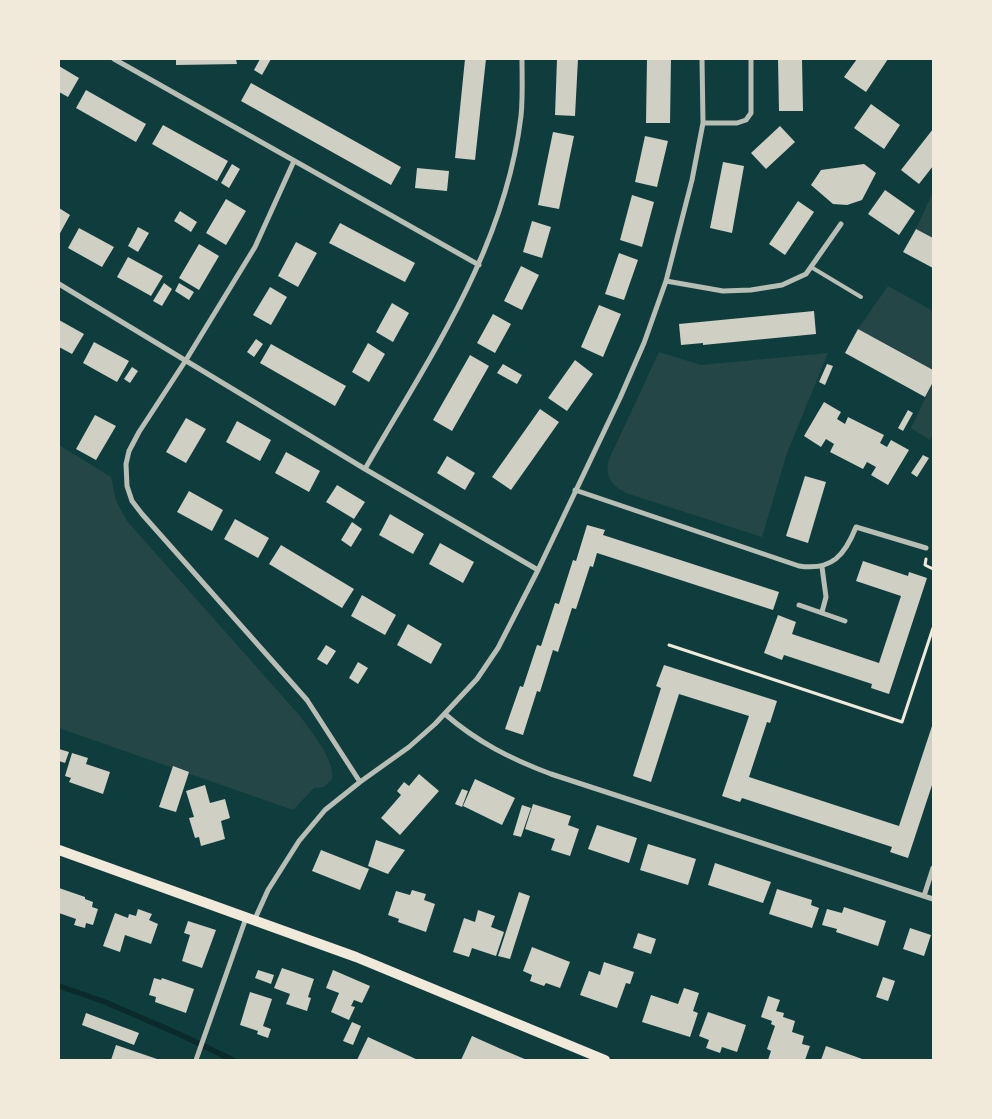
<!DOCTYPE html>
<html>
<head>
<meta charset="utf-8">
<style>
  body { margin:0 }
  #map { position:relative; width:992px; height:1119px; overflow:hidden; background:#0f3d3e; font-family:"DM Sans",sans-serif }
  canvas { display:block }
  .frame { position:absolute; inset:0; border:60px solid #f1e9da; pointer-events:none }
</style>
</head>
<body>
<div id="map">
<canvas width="992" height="1119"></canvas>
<div class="frame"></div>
</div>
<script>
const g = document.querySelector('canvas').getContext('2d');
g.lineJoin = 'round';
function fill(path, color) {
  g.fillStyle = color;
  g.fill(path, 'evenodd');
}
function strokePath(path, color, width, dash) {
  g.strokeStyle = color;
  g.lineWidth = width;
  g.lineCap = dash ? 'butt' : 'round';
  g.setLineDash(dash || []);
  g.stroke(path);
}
const green = new Path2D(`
  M933 192V238L916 229Z
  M888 286 933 311V370L858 329Z
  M659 352 701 365 828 353 787 453 762 537 629 494C612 487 603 475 610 457Z
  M933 382V434L930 440 911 428Z
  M59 445 111 477 116 501 127 521 300 716C311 731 335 760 332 779L324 787 314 788 293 810 59 728Z`);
const stream = new Path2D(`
  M59 986 105 1002 179 1034 233 1060`);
const building = new Path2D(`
  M176 59H236L237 64 176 65Z
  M260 59H271L262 75 254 70Z
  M465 59H486L475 160 455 158Z
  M557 59H578L575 116 555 115Z
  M647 59H671L670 123H646Z
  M778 59H802L803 111H779Z
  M857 59H888L866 92 844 77Z
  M59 66 79 78 68 97 59 92Z
  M251 83 401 167 391 185 241 101Z
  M86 90 146 124 136 142 76 108Z
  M871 104 900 125 884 149 854 128Z
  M163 125 228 161 217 181 152 144Z
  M780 126 795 142 766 169 751 153Z
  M933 129V166L919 184 901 170Z
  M553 132 574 136 559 209 538 205Z
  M645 136 668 141 657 187 635 182Z
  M723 162 744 166 732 233 710 228Z
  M232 164 240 169 229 188 221 183Z
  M864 164 876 173 862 200 847 205 833 204 811 185 821 170Z
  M417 168 449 171 447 191 415 188Z
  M885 190 915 211 899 235 868 214Z
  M632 195 654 202 642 247 620 240Z
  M226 199 246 211 226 245 206 233Z
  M798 201 814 212 785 255 769 244Z
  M59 208 70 215 59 235Z
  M180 211 197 222 191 232 174 221Z
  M532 221 551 227 542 258 523 252Z
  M340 223 415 263 405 282 329 243Z
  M138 227 149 233 138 252 128 246Z
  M79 228 114 247 102 267 68 248Z
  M916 229 933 238V268L903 252Z
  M296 242 317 253 298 287 278 276Z
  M199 244 219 256 199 290 179 278Z
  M619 253 638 260 624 300 605 294Z
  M128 257 163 276 151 296 117 277Z
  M521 266 539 275 522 310 504 301Z
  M164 283 172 289 162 306 153 301Z
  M179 283 194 292 189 300 175 291Z
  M270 287 287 297 271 325 253 315Z
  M392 303 409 313 393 342 376 332Z
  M599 305 621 314 603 357 581 347Z
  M814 311 816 334 703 345V343L681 345 679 324Z
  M493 314 511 324 495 353 477 343Z
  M59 320 84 334 72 354 59 347Z
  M858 329 933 370V382L925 397 845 353Z
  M256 339 263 344 254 357 247 352Z
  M94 342 129 361 117 382 83 363Z
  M368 343 385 354 369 382 352 372Z
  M271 344 346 386 335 406 260 363Z
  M470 355 489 366 452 431 433 420Z
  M575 360 593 374 567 411 548 398Z
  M503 364 522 375 517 384 497 373Z
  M827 364 833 366 825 385 819 382Z
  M132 367 138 371 130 383 124 379Z
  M824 402 841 412 837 419 845 424 848 417 884 435 880 443 887 447 891 440 909 450 888 485 871 475 876 467 867 462 863 469 830 452 834 444 826 439 821 447 804 436Z
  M540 409 559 422 511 490 492 477Z
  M908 410 913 413 903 431 898 428Z
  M95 415 116 426 96 460 76 449Z
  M186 418 206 429 186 463 166 452Z
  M237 421 271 440 260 461 226 442Z
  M286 452 320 471 309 492 275 473Z
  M923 455 929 458 917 477 911 473Z
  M447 456 475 473 465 490 437 473Z
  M805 476 826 482 808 543 786 536Z
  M337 485 365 502 354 519 326 502Z
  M189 491 223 510 212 531 177 512Z
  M390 514 424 534 413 554 379 535Z
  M235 519 269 538 258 558 224 539Z
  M352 522 362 529 351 547 341 540Z
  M587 525 605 530 603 535 779 592 773 610 597 553 593 567 590 566 576 609 572 608 558 652 553 650 540 692 537 691 523 735 505 729 520 686 523 687 537 645 541 646 555 603 559 604 573 560 576 561Z
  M440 543 474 562 463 583 429 564Z
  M281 545 354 589 342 608 269 564Z
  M863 561 908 576 909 572 927 578 889 694 871 688 872 684 784 655 782 660 764 653 778 615 796 622 792 634 879 663 901 596 856 581Z
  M362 595 396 615 385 635 351 616Z
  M408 624 442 644 431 664 397 645Z
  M326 645 336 651 327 665 317 659Z
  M358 662 368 668 358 684 349 678Z
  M664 665 777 701 770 723 767 722 749 777 899 826 933 723V782L908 858 890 852 892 847 742 798 740 802 722 796 749 716 679 694 651 782 633 776 661 688 656 686Z
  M59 749 69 752 65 763 59 761Z
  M72 753 88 758 86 764 110 772 103 794 69 782 71 778 65 776Z
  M173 766 189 772 176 812 159 807Z
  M419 774 439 791 400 835 381 818 401 795 397 791 404 782 409 786Z
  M475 779 515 798 502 825 463 806Z
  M205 785 210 803 225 799 230 818 221 821 225 839 201 846 199 837 195 838 189 818 194 817 186 791Z
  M462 789 468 791 462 807 455 804Z
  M533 804 571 816 568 825 579 829 570 856 551 850 555 839 525 829Z
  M522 805 531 808 521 837 513 835Z
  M597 825 637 838 629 863 588 849Z
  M376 840 405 850 388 874 368 866Z
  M648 844 696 859 688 885 640 870Z
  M321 850 369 869 360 890 312 871Z
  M715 863 771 882 763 903 708 885Z
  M59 888 85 897V899L93 902 92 907 98 909 93 925 86 923 85 928 74 925 76 919 59 913Z
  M777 889 812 900 811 905 819 908 812 928 769 914Z
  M412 890 426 894 424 900 435 904 426 932 398 922 399 919 388 915 396 891 410 895Z
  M519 892 530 896 510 959 498 956Z
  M844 907 886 921 878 946 836 932 837 929 822 925 827 909 842 913Z
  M138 909 152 914 149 920 158 924 151 944 125 935 120 952 103 946 115 913 128 918 129 914 136 916Z
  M478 910 495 916 491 927 504 932 496 956 472 948 469 957 453 952 464 918 475 922Z
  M188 921 216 930 202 968 182 961 190 935 184 933Z
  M910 928 931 935 924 956 903 949Z
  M638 933 656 939 651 954 633 948Z
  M532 947 570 962 560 988 546 983 544 986 530 981 532 975 523 971Z
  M604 962 634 972 630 984 626 983 617 1008 580 995 589 971 600 975Z
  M282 968 314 979 308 997 311 998 307 1011 286 1004 290 994 274 988Z
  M258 970 274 975 271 984 255 978Z
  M333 970 370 986 362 1003 354 1000 351 1006 355 1007 349 1020 331 1012 339 993 326 988Z
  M883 977 895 981 888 1001 876 997Z
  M154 978 161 980 162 978 194 989 186 1013 155 1002 156 997 149 995Z
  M684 988 699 993 693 1011 698 1013 690 1037 642 1022 651 995 678 1004Z
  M250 992 272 999 263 1026 271 1029 268 1038 257 1034 258 1031 240 1025Z
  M768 996 780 1000 776 1011 784 1013 783 1017 795 1021 792 1032 804 1036 802 1044 810 1046 805 1060H768L771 1051 767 1049 775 1026 771 1024 772 1021 761 1017Z
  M708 1012 746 1025 737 1052 722 1047 720 1053 706 1048 709 1040 699 1036Z
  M86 1013 139 1033 134 1045 82 1025Z
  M352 1022 361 1026 353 1045 343 1041Z
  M472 1036 501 1049 527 1060H461Z
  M368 1037 418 1060H357Z
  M116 1045 160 1060H111Z
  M826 1046 865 1060H821Z`);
const path = new Path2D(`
  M926 559 925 565 933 569
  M669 645 902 722 933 628`);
const service = new Path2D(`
  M811 267 861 297`);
const minor = new Path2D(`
  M114 59 479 265
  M703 123H737L746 120 751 113V59
  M294 161 255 247 186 360 139 432 129 451 126 464 127 486 132 501 142 514 307 700 360 782
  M666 281 723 291 751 290 782 285 806 274 841 224
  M59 284 365 469 538 570
  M365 469C430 356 505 249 521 116 523 97 522 77 522 59
  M575 490 799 566C832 571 845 555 856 527L926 548
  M822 567 826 597 822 612
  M799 605 845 621
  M445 714C477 742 511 759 551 774L933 899
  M924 896 933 868
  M254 921 268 890 299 841 325 810 360 782 409 747 435 724 477 679 498 648 538 570 620 398 644 343 666 281 692 180 703 123 702 59
  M196 1060 246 918`);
const secondary = new Path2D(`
  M59 850 356 957 605 1060`);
fill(green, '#244646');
strokePath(stream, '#0a2a2b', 5.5);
fill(building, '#cfcfc3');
strokePath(path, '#f1e9da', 3);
strokePath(service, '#b8beb3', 4);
strokePath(minor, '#b8beb3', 5);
strokePath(secondary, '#f1e9da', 10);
</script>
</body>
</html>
